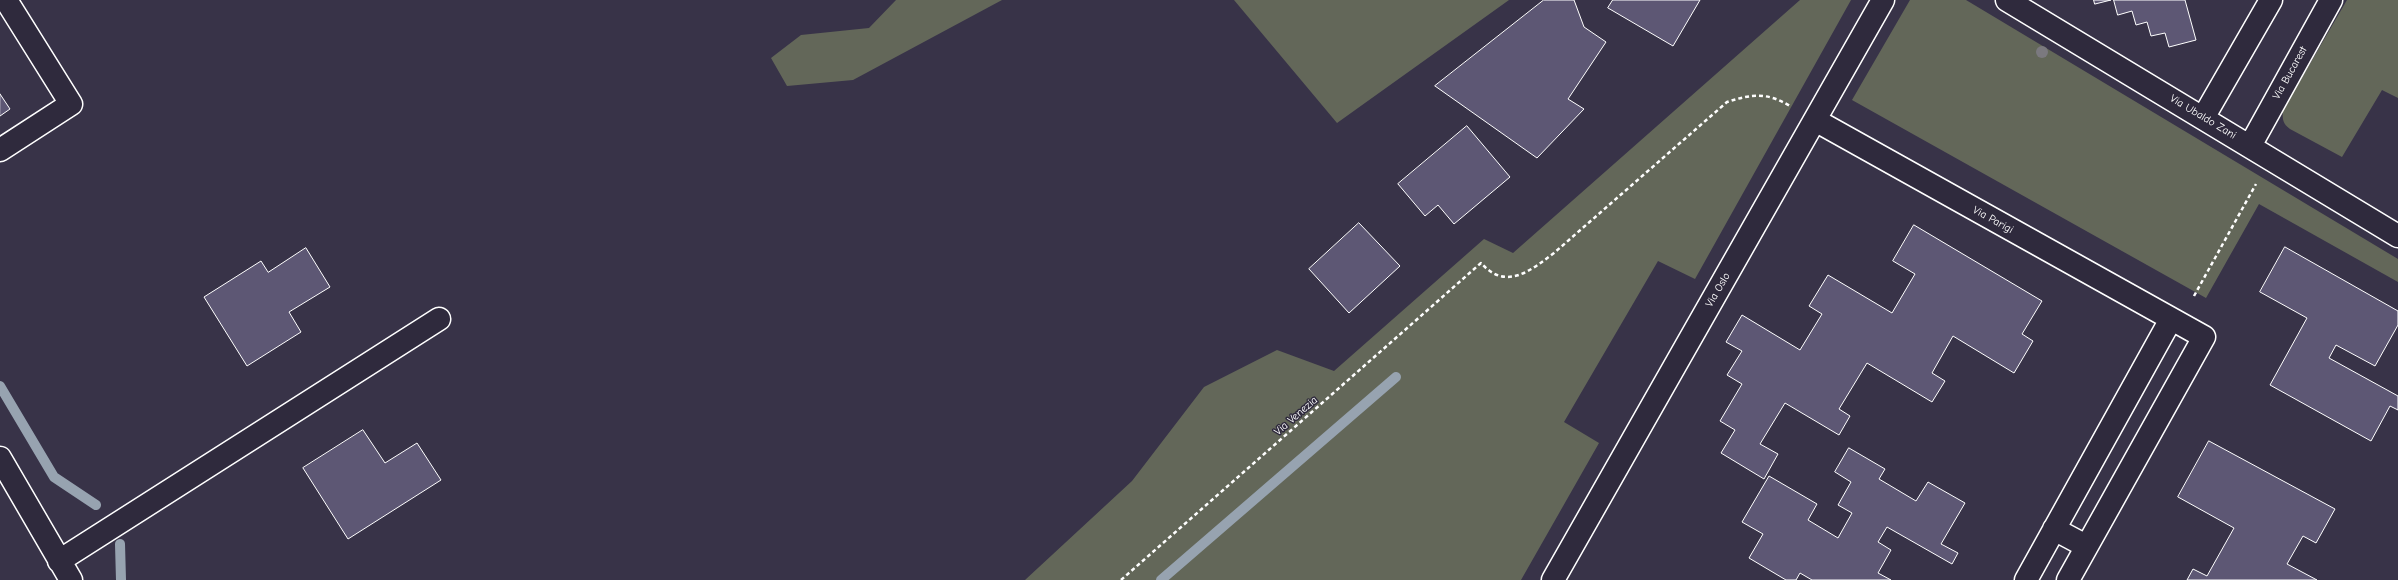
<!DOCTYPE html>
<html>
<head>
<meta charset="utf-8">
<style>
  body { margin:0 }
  canvas { display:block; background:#383348 }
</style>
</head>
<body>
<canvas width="2398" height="580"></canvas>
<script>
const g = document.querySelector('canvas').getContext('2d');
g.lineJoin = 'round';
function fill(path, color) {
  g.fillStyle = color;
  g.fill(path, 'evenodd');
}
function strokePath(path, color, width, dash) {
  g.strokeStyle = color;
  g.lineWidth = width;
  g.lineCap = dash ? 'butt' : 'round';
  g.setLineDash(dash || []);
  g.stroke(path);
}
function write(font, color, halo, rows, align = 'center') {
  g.font = font + ' "Comic Neue",sans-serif';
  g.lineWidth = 3;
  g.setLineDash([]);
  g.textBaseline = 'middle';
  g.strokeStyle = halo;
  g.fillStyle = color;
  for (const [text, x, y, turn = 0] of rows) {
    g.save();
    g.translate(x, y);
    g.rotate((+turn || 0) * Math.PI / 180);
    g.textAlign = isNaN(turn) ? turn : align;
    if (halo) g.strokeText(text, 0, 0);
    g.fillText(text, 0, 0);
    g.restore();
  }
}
const green = new Path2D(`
  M896 0H1002L853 80 787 86 771 58 801 35 869 28Z
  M1234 0H1509L1337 123Z
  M1800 0H1851L1695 279 1658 261 1564 422 1599 443 1521 580H1025L1132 481 1204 387 1277 350 1334 371 1484 239 1513 253Z
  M1910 0H1966L2398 259V282L2259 204 2206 298 1852 100Z
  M2347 0H2398V98L2382 90 2342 157 2290 129C2283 124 2282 119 2283 110Z`);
const stream = new Path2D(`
  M0 386 54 477 96 505
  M120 544 121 580
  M1161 580 1396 377`);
const building = new Path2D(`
  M1544 0H1574L1584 27 1606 42 1568 99 1584 109 1537 158 1435 86Z
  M1613 0H1700L1673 46 1608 8Z
  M2094 0H2111L2095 4Z
  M2114 0H2185L2196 40 2169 47 2165 33 2151 36 2147 22 2136 25 2132 11 2118 15Z
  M0 94 10 109 0 116Z
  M1467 126 1510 177 1454 224 1438 205 1425 216 1398 184Z
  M1359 223 1400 266 1349 313 1309 269Z
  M1914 225 2042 301 2022 334 2033 341 2014 373 1953 336 1932 373 1945 381 1932 402 1867 363 1839 409 1850 416 1839 435 1785 403 1760 444 1778 454 1764 479 1721 453 1735 430 1720 421 1742 384 1727 375 1742 351 1726 342 1742 315 1800 350 1822 314 1809 306 1828 275 1892 313 1915 274 1893 261Z
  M2285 247 2398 311V325L2375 366 2336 345 2329 358 2398 396V410L2390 406 2371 441 2270 385 2307 318 2260 292Z
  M306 248 330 287 289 312 301 332 247 366 204 297 261 261 268 272Z
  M363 430 385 463 417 443 441 480 348 539 303 468Z
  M2209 441 2335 509 2316 543 2303 536 2287 564 2317 580H2187L2193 569 2207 576 2234 528 2178 497Z
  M1849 448 1885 469 1879 479 1916 501 1928 482 1965 503 1941 544 1958 553 1952 564 1887 527 1878 542 1891 550 1878 573 1891 580H1812L1800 573 1796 580H1786L1749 558 1763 534 1742 522 1769 476 1817 504 1808 520 1838 538 1852 513 1838 505 1851 482 1835 472Z`);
const path = new Path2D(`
  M2194 296 2256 184
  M1121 580 1481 263C1506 291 1530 271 1554 253L1727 102C1752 94 1767 92 1790 106`);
const minor = new Path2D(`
  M2007 0 2398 236
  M2203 118 2271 0
  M1815 120 2204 337 2068 580
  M2250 146 2331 0
  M0 150 71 104 6 0
  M0 458 71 580
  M2054 529 2086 546
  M59 561 439 319
  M1553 580 1883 0
  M2026 580 2171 319`);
const trees = [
  [2042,52]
];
const streetNames = [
  ["Via Bucarest",2290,73,-61],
  ["Via Ubaldo Zani",2203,117,31],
  ["Via Parigi",1993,220,29],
  ["Via Oslo",1718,290,-60],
  ["Via Venezia",1296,416,-41]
];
fill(green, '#636759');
strokePath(stream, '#97a3b0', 10);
fill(building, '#5d5774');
strokePath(building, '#fff', 1);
strokePath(minor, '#fff', 25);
strokePath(path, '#fff', 2.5, [4, 3]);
strokePath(minor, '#2f2a3d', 22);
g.fillStyle = '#7b797f';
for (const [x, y] of trees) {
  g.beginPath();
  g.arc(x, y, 6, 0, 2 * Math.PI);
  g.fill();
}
write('11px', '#fff', '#2f2a3d', streetNames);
</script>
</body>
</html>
